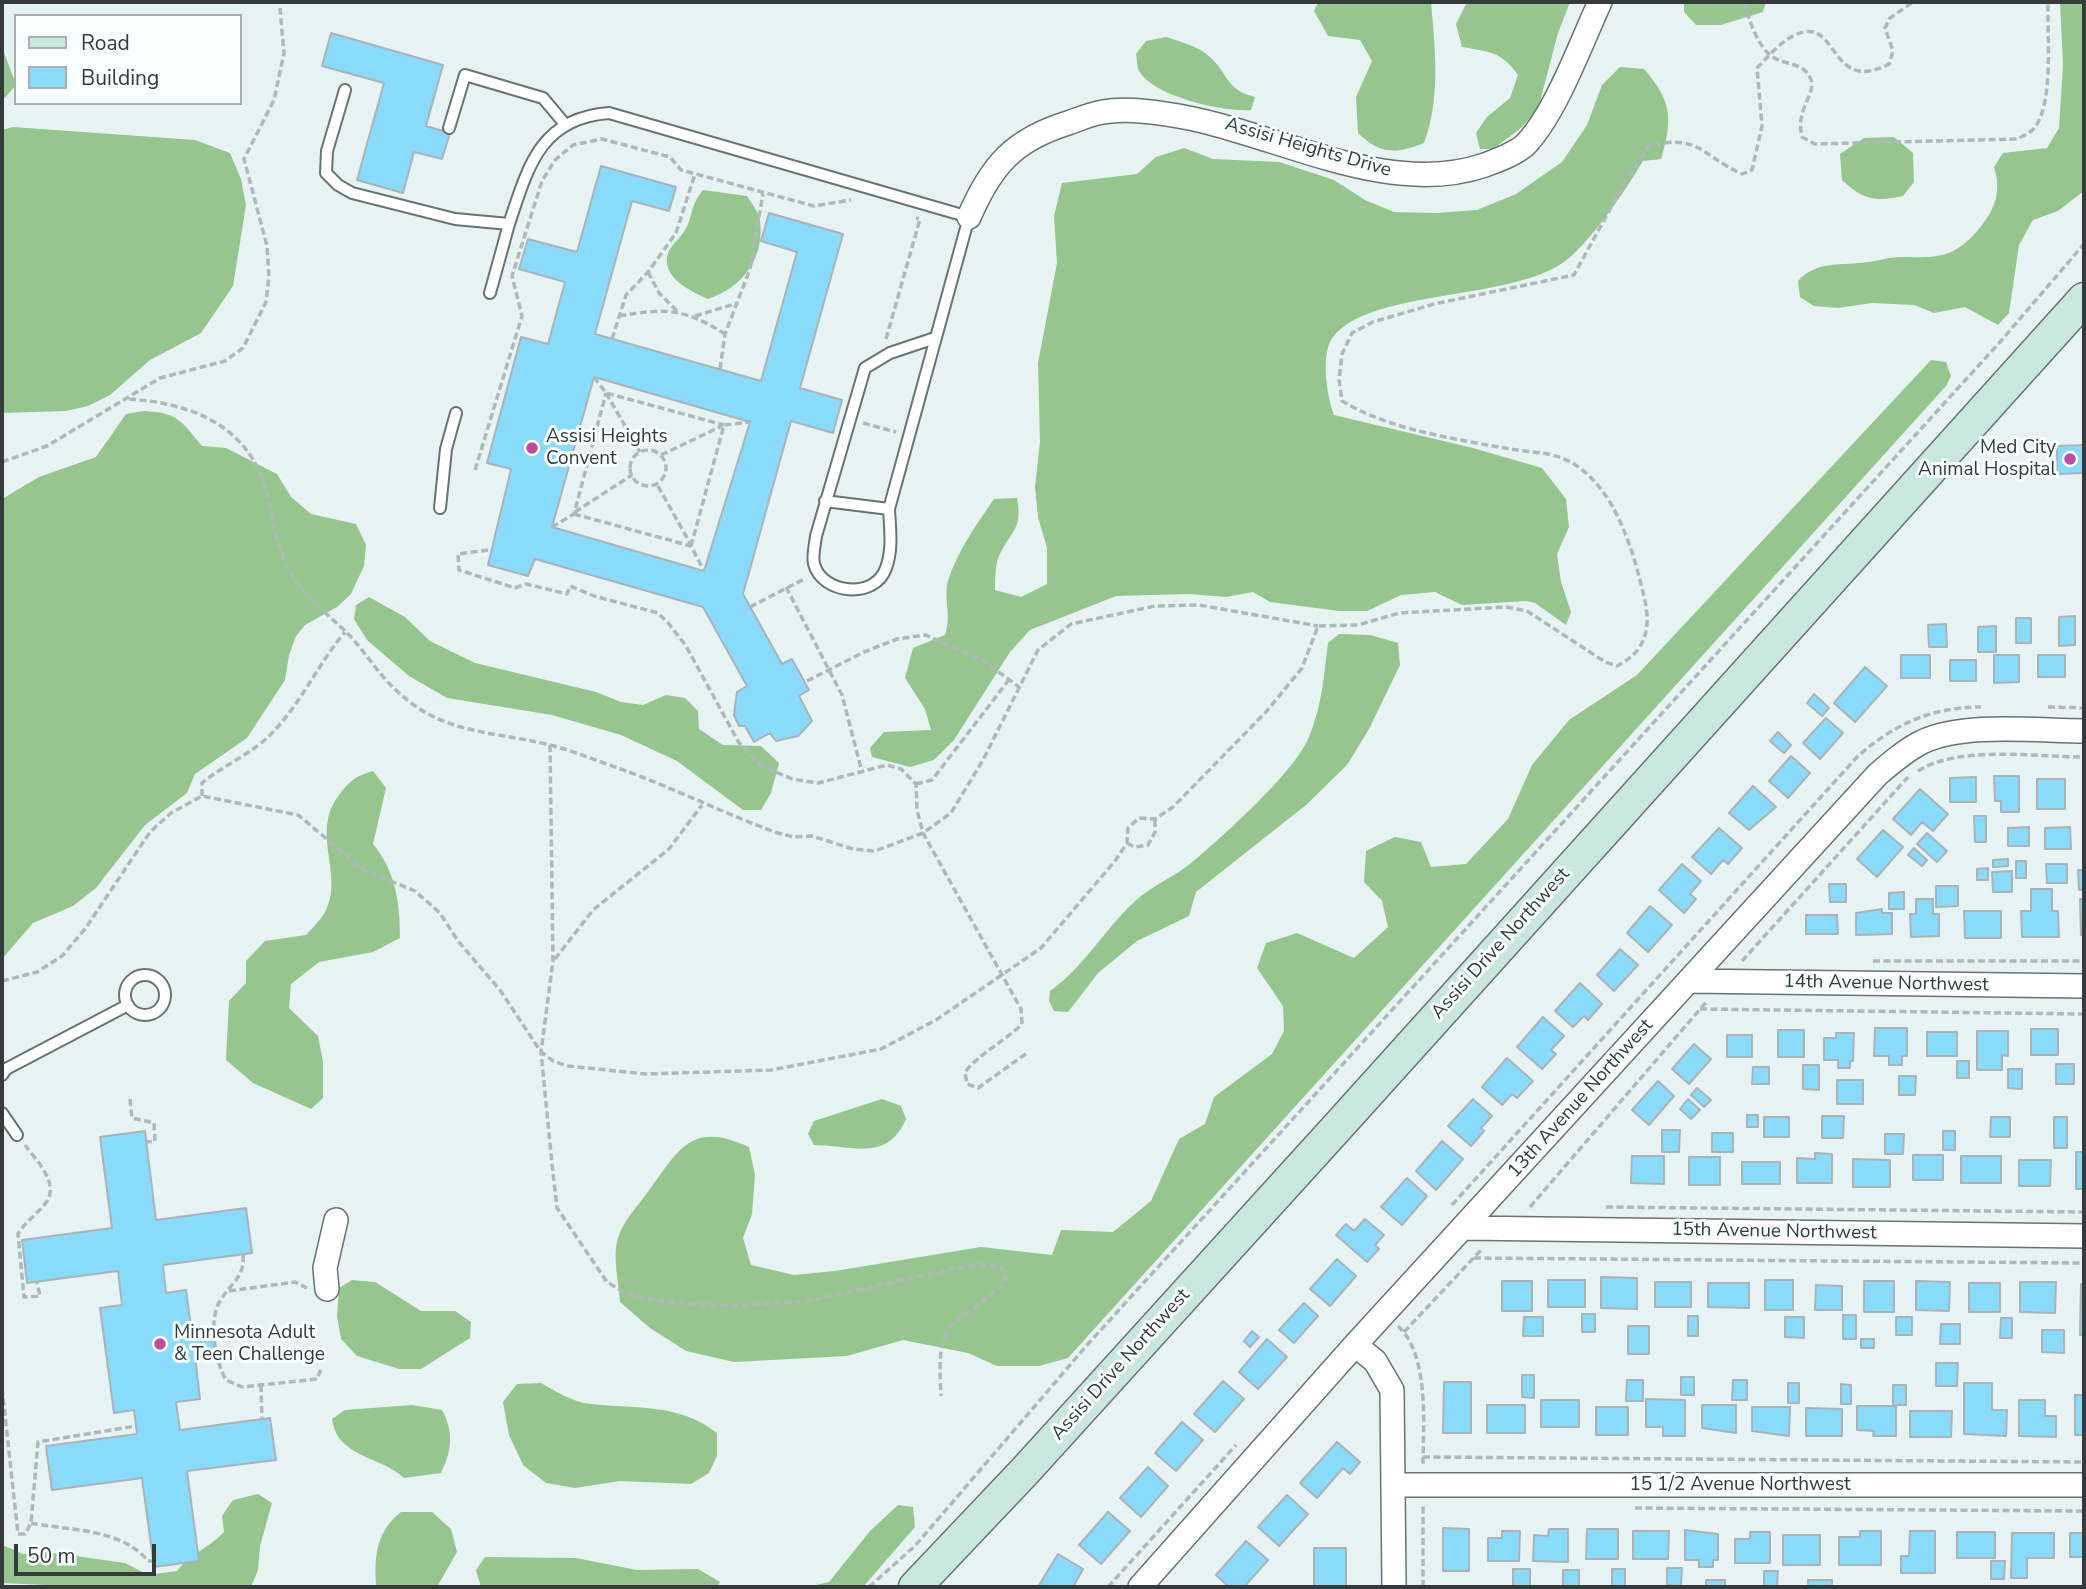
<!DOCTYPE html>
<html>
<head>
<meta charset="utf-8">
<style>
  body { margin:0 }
  #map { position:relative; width:2086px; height:1589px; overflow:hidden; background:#e7f2f3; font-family:"Nunito Sans",sans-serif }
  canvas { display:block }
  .frame { position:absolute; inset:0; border:4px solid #353a3a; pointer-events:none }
  .legend { position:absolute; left:14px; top:14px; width:228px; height:91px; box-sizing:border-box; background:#f8ffff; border:2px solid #aab0b0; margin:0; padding:9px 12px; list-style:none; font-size:21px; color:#353a3a }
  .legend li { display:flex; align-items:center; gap:14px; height:35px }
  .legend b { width:35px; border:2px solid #aab0b0 }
  .scale { position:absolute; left:14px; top:1544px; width:142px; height:32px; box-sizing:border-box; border:4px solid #353a3a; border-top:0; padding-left:9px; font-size:21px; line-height:24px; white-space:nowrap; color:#353a3a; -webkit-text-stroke:5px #f8ffff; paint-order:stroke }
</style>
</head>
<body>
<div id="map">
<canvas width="2086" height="1589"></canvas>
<div class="frame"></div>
<ul class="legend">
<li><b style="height:9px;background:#cae7de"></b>Road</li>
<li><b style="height:19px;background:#89dbfc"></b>Building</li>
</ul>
<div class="scale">50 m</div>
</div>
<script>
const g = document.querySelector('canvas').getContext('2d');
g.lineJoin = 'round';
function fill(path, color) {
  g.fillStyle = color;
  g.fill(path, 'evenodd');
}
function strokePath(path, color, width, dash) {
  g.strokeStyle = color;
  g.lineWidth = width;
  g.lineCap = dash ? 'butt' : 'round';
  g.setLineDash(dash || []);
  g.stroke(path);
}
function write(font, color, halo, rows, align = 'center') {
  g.font = font + ' "Nunito Sans",sans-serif';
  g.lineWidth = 6;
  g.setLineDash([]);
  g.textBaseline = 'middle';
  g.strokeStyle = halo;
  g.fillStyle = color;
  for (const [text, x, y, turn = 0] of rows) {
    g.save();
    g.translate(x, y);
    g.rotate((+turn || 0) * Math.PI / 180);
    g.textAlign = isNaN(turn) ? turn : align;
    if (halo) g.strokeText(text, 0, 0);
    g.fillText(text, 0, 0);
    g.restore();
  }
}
const forest = new Path2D(`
  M1318 2H1431C1435 49 1441 98 1424 143 1396 154 1380 155 1358 133L1356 97 1372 61 1360 40 1328 36 1314 11Z
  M1467 2H1570L1558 33 1538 109 1521 128 1493 149H1480L1476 133 1487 117 1510 98 1518 75C1501 51 1490 52 1462 47L1456 24Z
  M1684 2H1766L1763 12 1721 25H1696L1684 12Z
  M2060 2H2084V191L2058 211 2033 220 2019 245 2009 313 1998 325 1965 307 1934 313 1914 305 1872 303 1838 308 1814 306 1800 297 1798 281C1817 260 1842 266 1868 262 1878 261 1889 257 1900 257 1916 257 1938 259 1953 251 1966 245 1979 230 1987 218 1998 201 2000 186 1994 167L2003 153 2047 148 2059 128 2063 65Z
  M1166 37C1181 42 1199 46 1211 58 1229 75 1226 90 1255 97L1251 110C1224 112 1154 97 1139 71 1137 67 1137 59 1136 54L1146 41Z
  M2 47 16 85 2 101Z
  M1620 67 1644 69C1672 101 1673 119 1661 159L1643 161C1625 191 1591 242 1564 262 1509 301 1370 289 1333 337 1320 354 1327 397 1334 415L1473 448 1542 468 1566 499 1569 527 1557 554 1561 582 1571 612 1566 625 1535 603 1526 601 1462 605 1435 592 1401 595 1367 611H1339L1270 602 1253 592 1226 597 1189 594 1116 596 1030 630 1010 652 954 740 934 760 910 767 872 757 870 748 884 732 931 730 925 709 905 678 913 648 945 635C952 616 943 598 948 581 957 551 977 524 994 499L1017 498C1023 530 1011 530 999 556 995 565 995 580 995 590L1021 597 1047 584V548L1038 517 1035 487 1040 442 1038 363 1057 263 1054 216 1062 183 1137 174 1156 157 1184 148 1213 159 1279 162 1334 180 1365 200 1394 212 1436 213 1477 210 1516 194 1562 162 1587 125 1602 85Z
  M13 127 195 140 230 153 241 179 246 205 233 286 201 333 150 360 110 395 88 406 66 411 2 413V130Z
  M1894 137 1913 153 1914 182 1903 196C1875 202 1863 200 1842 180L1840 154 1864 138Z
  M703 190 747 196C751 203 759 212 760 220 765 258 743 287 708 299 692 292 660 277 668 253 671 245 681 238 685 230 694 215 689 207 703 190Z
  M1931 360 1946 362 1951 376 1946 386 1068 1358 1039 1366H997L968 1353 903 1340 847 1356 734 1362 686 1351 650 1328 620 1302C619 1283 612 1256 618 1238 624 1219 636 1209 647 1193 679 1150 690 1120 749 1147L755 1175 752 1214 743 1238 751 1265 794 1275 835 1271 981 1247 1052 1255 1061 1230 1113 1232 1151 1201 1179 1139 1205 1124 1214 1097 1272 1054 1284 1031 1283 1006 1257 968 1266 943 1297 933 1354 958 1388 927 1382 901 1364 882 1366 851 1395 837 1421 842 1431 867 1466 864 1508 819 1532 765 1569 720 1637 675Z
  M144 411C179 413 181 421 202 446L226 448 277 474 291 497 311 514 356 524 366 545 364 566 351 594 337 607 305 625 296 636 289 655 285 680 247 738 195 774 187 793 145 825 96 888 73 906 33 923 2 959V499L39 477 96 457 126 414Z
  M369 597 405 617 430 641 475 663 596 692 621 702 643 705 666 695 685 698 698 711 699 729 723 745 761 746 779 763 771 793 761 810H743L677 761 621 735 552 715 447 698 409 676 367 640 354 619 356 605Z
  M1339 634 1370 635 1398 643 1400 665 1369 729 1347 765 1306 805 1196 892 1189 916 1137 941 1098 973 1068 1012 1054 1011 1049 1001 1050 991C1086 966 1107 924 1141 896 1156 884 1175 876 1190 864 1221 838 1295 772 1309 737 1322 706 1324 675 1328 643Z
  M373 771 386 788 373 844C396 872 400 903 400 938L373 952 319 962 291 984 289 1008 318 1036 323 1061V1098L311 1109 253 1083 226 1060 229 1001 246 983V961L265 941 306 935C312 928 322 919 326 910 344 873 310 833 339 795 350 781 355 776 373 771Z
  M882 1099 901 1106 906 1119C887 1163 851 1145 814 1145L808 1134 814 1121Z
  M352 1280 375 1282 421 1311H455L471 1322 470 1338 421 1369H399L357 1356 341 1339 337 1316 339 1288Z
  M541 1383C557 1392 572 1402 591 1404 636 1409 679 1403 717 1433V1456L709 1473 691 1484 620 1481 575 1488 546 1483 523 1465 509 1435 503 1402 517 1384Z
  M412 1405 442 1410C454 1433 452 1450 441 1473L404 1478C382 1456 337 1458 332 1419L345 1410Z
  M258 1494 272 1503 260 1546 258 1570 251 1587H90L2 1583V1548L5 1546 23 1554 47 1552 125 1563 148 1575 177 1571C191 1553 208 1549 224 1532L222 1516 233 1500Z
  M898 1505 913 1507 915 1527 863 1587H807L829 1582 870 1531Z
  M401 1512H432L451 1529 457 1552 437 1587 376 1585C374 1555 377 1531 401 1512Z
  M485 1557 576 1558 637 1570 698 1569 720 1582 717 1587H481L476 1570Z`);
const building = new Path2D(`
  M331 33 443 65 426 126 450 133 442 159 414 152 403 193 357 180 384 83 322 66Z
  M601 166 676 187 669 211 632 201 595 334 761 381 797 252 761 241 769 213 843 234 800 388 842 400 833 433 791 421 743 594 782 664 792 659 809 690 799 696 812 721 798 736 776 741 770 733 754 742 745 726H739L734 715 737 692 747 686 703 607 535 559 528 576 488 565 511 469 487 463 521 337 548 344 565 282 519 269 528 239 577 252ZM594 377 750 422 704 571 552 527Z
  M2084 445V473L2057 474V446Z
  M2075 616V645L2059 646V617Z
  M2016 618H2031V643H2016Z
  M1946 624 1947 647H1929L1928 625Z
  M1996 626V652H1978V627Z
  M1901 655H1930V678H1901Z
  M1994 655H2019V682L1994 683Z
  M2038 655H2065V677H2038Z
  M1950 660H1976V681H1950Z
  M1865 667 1887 686 1855 722 1834 703Z
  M1814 694 1829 708 1822 716 1807 703Z
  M1826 718 1843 733 1820 759 1803 743Z
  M1778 732 1791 745 1784 753 1770 741Z
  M1791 756 1810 773 1788 798 1769 781Z
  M1994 776H2019V812H2001V801H1995Z
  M1976 777V802H1950V778Z
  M2037 779H2065V809H2037Z
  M1753 786 1776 807 1749 830 1729 813Z
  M1920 789 1948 814 1933 831 1922 822 1911 835 1893 819Z
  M1974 816H1986V842H1975Z
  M2029 827V846H2008V828Z
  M2070 827 2071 849H2045V828Z
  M1719 828 1742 848 1728 864 1723 860 1711 874 1692 857Z
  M1883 830 1903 847 1877 877 1857 859Z
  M1927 833 1947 851 1937 862 1917 844Z
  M1914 848 1927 860 1922 866 1908 855Z
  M2008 859V866L1993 867V860Z
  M2016 861H2026V878H2016Z
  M1682 864 1701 881 1690 894 1696 899 1684 913 1659 890Z
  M2046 864H2067V883H2047Z
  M1988 868V880H1977V869Z
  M2078 870H2084V890H2079Z
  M2012 871V892H1993L1992 872Z
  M1829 884H1846V902H1830Z
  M1936 886H1958V906L1936 907Z
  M2031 889H2052V911H2058L2059 937H2022L2021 911H2031Z
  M1904 892V909H1889V893Z
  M1916 899H1933V914H1939V936L1911 937 1910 914H1916Z
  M2080 899H2084V935H2081Z
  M1650 906 1672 925 1648 952 1627 933Z
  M1882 909V913H1892V934L1856 935V913Z
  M1964 911H2001V938H1965Z
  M1806 915H1837L1838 934H1806Z
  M1620 949 1638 965 1614 991 1597 975Z
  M1580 983 1602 1004 1588 1020 1584 1016 1573 1027 1555 1011Z
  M1543 1017 1564 1036 1551 1050 1556 1054 1542 1069 1517 1047Z
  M1875 1028H1907V1056H1902V1065H1889V1056H1874Z
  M2031 1029H2058V1055H2031Z
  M1778 1030H1804V1057H1778Z
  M1977 1031H2008V1056L2002 1055V1070H1977Z
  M1927 1032H1957V1056H1927Z
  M1836 1033H1854L1853 1061H1850V1068H1838V1060H1824V1038H1836Z
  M1727 1035H1752V1057H1727Z
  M1694 1044 1711 1059 1689 1084 1672 1069Z
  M1507 1058 1533 1081 1517 1098 1512 1094 1502 1105 1482 1087Z
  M1957 1061H1969V1078H1957Z
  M2056 1064H2074V1084H2056Z
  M1803 1065H1819V1090L1803 1089Z
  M1753 1067H1769V1084H1752Z
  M2008 1069H2022V1089L2008 1088Z
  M1899 1076H1916L1915 1095H1899Z
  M1837 1080H1863V1104H1837Z
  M1658 1081 1674 1096 1649 1125 1632 1110Z
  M1697 1088 1711 1100 1704 1107 1691 1095Z
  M1473 1099 1492 1116 1481 1128 1484 1131 1471 1146 1448 1126Z
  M1688 1099 1700 1110 1691 1119 1680 1109Z
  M1747 1115H1758V1127H1747Z
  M1822 1116H1844L1843 1138H1822Z
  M1764 1117H1789V1137H1764Z
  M1991 1117H2010V1137H1990Z
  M2054 1117H2067V1148H2054Z
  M1662 1130H1680L1679 1152H1662Z
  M145 1131 156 1220 246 1208 252 1253 163 1265 166 1293 186 1290 192 1334 213 1332 216 1353 195 1356 200 1399 176 1402 180 1430 270 1418 276 1460 187 1471 199 1561 154 1567 142 1478 52 1490 46 1446 137 1434 134 1410 114 1413 100 1308 122 1305 118 1271 27 1283 22 1240 112 1228 100 1137Z
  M1943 1131H1955V1150H1943Z
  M1712 1133H1733V1152H1712Z
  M1885 1134H1904L1903 1154H1885Z
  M1442 1141 1463 1159 1436 1190 1416 1171Z
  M2076 1152H2084V1189H2076Z
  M1815 1153 1832 1154V1183H1797V1158L1815 1159Z
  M1913 1155H1943V1180H1913Z
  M1632 1156H1664V1184L1631 1183Z
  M1961 1156H2001V1183H1961Z
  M1689 1157H1720V1185H1689Z
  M1853 1159 1890 1160V1187H1853Z
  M2019 1160H2051L2050 1186H2019Z
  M1742 1162H1780V1184H1742Z
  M1407 1178 1427 1196 1402 1225 1381 1207Z
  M1365 1219 1384 1235 1375 1245 1379 1249 1367 1262 1336 1235 1346 1224 1354 1231Z
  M1337 1259 1356 1276 1330 1306 1310 1289Z
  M1601 1277 1637 1278V1309L1601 1308Z
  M1548 1280H1585V1307H1548Z
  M1765 1280H1793V1310H1765Z
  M1502 1281H1532V1311H1502Z
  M1864 1281H1894V1312H1864Z
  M1916 1281 1950 1282 1949 1311 1916 1310Z
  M1655 1282H1691V1307H1655Z
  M2020 1282H2056L2055 1313 2020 1312Z
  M1708 1283H1749V1308L1708 1307Z
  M1969 1283H2000V1312H1969Z
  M2081 1284H2084V1335H2080Z
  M1816 1285 1842 1286V1310H1815Z
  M1304 1303 1318 1316 1294 1343 1279 1330Z
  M1582 1314H1595V1332H1582Z
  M1843 1315H1856V1339H1843Z
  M1688 1316H1698V1336H1688Z
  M1524 1317H1543V1336H1523Z
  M1785 1317H1804V1338L1785 1337Z
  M1896 1317H1912V1335H1896Z
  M2001 1318H2012V1338H2000Z
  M1941 1324H1960V1344H1940Z
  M1628 1326H1649V1354H1628Z
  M2042 1330H2064V1353L2042 1352Z
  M1252 1331 1259 1337 1250 1347 1244 1341Z
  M1267 1339 1287 1357 1258 1389 1239 1372Z
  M1861 1339H1874V1348H1861Z
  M1936 1363H1958L1957 1386H1936Z
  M1522 1375H1534V1398L1522 1397Z
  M1681 1377H1694V1395H1681Z
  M1627 1380H1643V1401H1626Z
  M1733 1380H1747V1400H1732Z
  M1223 1381 1244 1399 1215 1432 1194 1414Z
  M1444 1382H1471V1433H1443Z
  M1788 1383H1799V1403H1788Z
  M1964 1383H1992V1410H2007L2006 1436 1964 1434Z
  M1841 1384 1851 1385V1404H1841Z
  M1893 1385H1906V1405H1893Z
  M2075 1395H2084V1435H2075Z
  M1646 1399 1685 1400V1436H1663V1427H1646Z
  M1541 1400H1579V1427H1541Z
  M2019 1400H2045V1416H2056V1437L2019 1436Z
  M1487 1405H1525V1433H1487Z
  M1702 1405H1736V1433L1702 1428Z
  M1857 1406H1896V1436H1873L1874 1431 1857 1430Z
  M1596 1407H1628V1435H1596Z
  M1752 1407H1790L1789 1436 1752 1431Z
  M1806 1408 1842 1409V1436H1806Z
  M1910 1411H1952L1951 1437H1910Z
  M1182 1422 1203 1440 1176 1471 1155 1453Z
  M1337 1442 1360 1462 1350 1474 1343 1468 1317 1498 1300 1483Z
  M1148 1467 1168 1486 1141 1517 1120 1498Z
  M1287 1495 1308 1514 1279 1546 1258 1527Z
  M1108 1512 1130 1531 1101 1564 1079 1545Z
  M1443 1528 1469 1529V1571H1443Z
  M1549 1529H1568V1562L1533 1561 1534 1535 1548 1536Z
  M1587 1529H1618V1559H1586Z
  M1685 1530 1718 1534V1560H1713V1567H1699V1560H1685Z
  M1502 1531H1520L1519 1561H1488V1538H1502Z
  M1633 1531H1669L1668 1559H1633Z
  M1860 1531H1881V1565H1839V1537H1860Z
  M1910 1531H1935V1573H1901V1556H1909Z
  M1750 1532H1770V1563H1735V1539H1750Z
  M1957 1532H1995V1558H1957Z
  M2012 1533H2054V1558H2027V1578H2011Z
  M2070 1533H2084V1557H2070Z
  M1783 1535H1820V1565H1783Z
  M1246 1541 1268 1560 1244 1587H1229L1216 1575Z
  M1314 1548H1346V1587H1314Z
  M1058 1554 1083 1569 1073 1587H1038Z
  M1991 1561H2005L2004 1579H1991Z
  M1667 1568H1682L1681 1586 1667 1585Z
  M1513 1569H1530V1587H1513Z
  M1612 1569H1625V1587H1612Z
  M1563 1570H1579V1587H1563Z
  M1764 1571H1778L1777 1587H1764Z
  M1706 1580H1725V1587H1706Z
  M1808 1580H1832V1587H1808Z`);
const path = new Path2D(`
  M1744 2C1749 19 1756 43 1770 55 1783 66 1805 61 1811 80 1816 95 1795 109 1802 137L1815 144 2017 139C2023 136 2031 133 2035 127 2054 102 2047 33 2048 2
  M648 272 659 293 677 311
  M619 316C668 308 683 308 725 334
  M695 316 738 303
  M612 339 626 295 648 272 676 233 695 174
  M886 339 920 219 916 218
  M720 369 725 334 750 269 763 194
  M594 377 606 393 724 425
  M606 393 640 452
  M129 399C190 403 249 425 266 491 274 519 276 547 290 572 304 596 325 612 344 630 359 644 371 663 385 679 435 734 479 729 546 744 568 749 590 758 612 766 668 785 722 813 778 833L793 837 812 836 853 849 875 851 923 833 951 813 983 760 1038 650 1071 624 1155 606 1199 605 1318 626
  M863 423 896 432
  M630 468a18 18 0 1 1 36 0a18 18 0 1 1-36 0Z
  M661 455 722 426
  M2 462 47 446 160 378 225 361 243 348 266 302 269 277 267 246 244 159 274 100 284 53 280 8
  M475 470 522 316 512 276 542 181 555 160 573 145 602 139 670 157 681 170 814 206 851 200
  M658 486 691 545
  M575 512 632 475
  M574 514 691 546 704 571
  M552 527 574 514 606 393
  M691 546 724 425 750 422
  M488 550 458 554 459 570 515 588 526 584 567 594 570 586 594 596 658 613 669 624 686 646 739 743 762 766 792 779 818 783 887 765 901 769 916 784 917 810 923 833 1021 1009 1022 1024C1004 1042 981 1052 965 1072L967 1084 978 1088 1027 1053
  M786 587 842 695 862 772
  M750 607 806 578
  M807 681 864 652 897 639 926 635 985 662 1019 687
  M2048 707 2084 708
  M550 745 553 961 541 1052 552 1164 557 1208 607 1282 627 1294 666 1302 737 1306 809 1301 952 1269 983 1264 999 1266 1005 1273V1284C950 1330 936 1315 941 1396
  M1918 771C1958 745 2037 757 2084 757
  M916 784 932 780 1008 681
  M202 796V783C225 764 252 754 272 733 302 702 318 664 345 632
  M1127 843 1134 847 1148 845 1155 832V819
  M555 959 593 910 669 849 702 805
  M1742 961 1908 777
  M1873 961H2084
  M2 981 37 972 62 956 85 929 150 832 171 813 202 796 298 815 364 870 415 891 440 913 458 941 500 990 541 1052 553 1061 568 1066 646 1074 771 1070 881 1049 936 1020 1041 948 1115 861 1127 843 1128 828 1139 818 1155 819 1173 807 1266 712 1302 668 1318 626 1358 625 1399 613 1506 607 1527 611 1605 662 1617 666C1645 652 1651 630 1645 601 1634 552 1614 479 1562 458 1547 452 1526 452 1510 449 1455 439 1390 430 1342 401L1339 380 1342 354 1352 333 1373 322 1434 304 1574 275 1626 180 1650 145C1702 135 1700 155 1742 174L1752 170 1762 126 1757 68C1766 59 1775 48 1785 41 1841 2 1824 98 1889 64L1893 51 1885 28 1890 18 1913 2
  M1700 1009 2084 1014
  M130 1099 132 1118 154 1123 155 1141 147 1142
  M25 1145C37 1161 61 1185 45 1204 36 1215 25 1222 18 1234L24 1297 40 1296 37 1282
  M1452 1205 1857 757C1893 725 1931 707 1981 707
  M1530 1207 1707 1001
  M1606 1207 2084 1212
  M243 1255C245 1277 231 1283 220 1301 208 1320 215 1361 226 1380L242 1387 317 1379 321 1369
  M1474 1258 2084 1263
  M229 1291 295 1282 307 1288
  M1398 1326C1430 1356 1423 1426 1423 1466
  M1404 1332 1482 1249
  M261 1385 262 1419
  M2 1388 18 1534H25L31 1523 38 1442 136 1426
  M1423 1457 2084 1462
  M1635 1508 2084 1511
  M31 1523C70 1531 121 1528 148 1561H153
  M869 1587 915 1546 1088 1344 2000 342 2084 244
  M1108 1587 1236 1445
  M1423 1587V1505`);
const service = new Path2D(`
  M345 90 327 151 326 173 338 185 352 193 455 219 509 224 490 293
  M449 128 465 75 543 98 564 123
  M509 224C528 167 540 118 609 113L969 217 889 509C890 529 893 549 886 568 875 600 822 594 814 564 812 556 815 545 816 536L865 368 890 353 935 338
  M825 501 889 509
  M440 508 446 449 456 413
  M125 995a20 20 0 1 1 40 0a20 20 0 1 1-40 0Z
  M2 1075 6 1069 128 1005
  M2 1113 17 1135`);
const minor = new Path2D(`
  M969 217C991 166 1013 140 1068 123 1079 119 1091 114 1103 112 1123 108 1147 111 1166 114 1269 128 1383 200 1485 165 1498 160 1518 153 1527 143 1557 110 1581 43 1600 2
  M1689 981 2084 986
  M1464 1228 2084 1236
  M327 1289 325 1268 336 1220
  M1355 1345 1375 1361 1392 1390 1394 1587
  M1395 1485H2084
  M1140 1587 1355 1345 1878 774C1892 762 1906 750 1922 742 1965 722 2037 731 2084 731`);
const secondary = new Path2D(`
  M915 1587 1025 1471 1342 1122 2084 299`);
const markers = [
  [532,448,7,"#bf4aa1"],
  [2070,459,7,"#bf4aa1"],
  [160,1344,7,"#bf4aa1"]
];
const streetNames = [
  ["Assisi Heights Drive",1308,148,16],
  ["Assisi Drive Northwest",1501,944,-48],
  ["14th Avenue Northwest",1886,984,1],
  ["13th Avenue Northwest",1581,1099,-48],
  ["15th Avenue Northwest",1774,1232,1],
  ["Assisi Drive Northwest",1121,1365,-48],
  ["15 1/2 Avenue Northwest",1740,1485]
];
const poiNames = [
  ["Assisi Heights",546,437],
  ["Convent",546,459],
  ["Med City",2056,448,"right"],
  ["Animal Hospital",2056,470,"right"],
  ["Minnesota Adult",174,1333],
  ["& Teen Challenge",174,1355]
];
fill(forest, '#96c58e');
fill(building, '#89dbfc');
strokePath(building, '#aab4b8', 2);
strokePath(service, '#687373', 14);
strokePath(minor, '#687373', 26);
strokePath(secondary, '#687373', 35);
strokePath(path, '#b0b9b9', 3.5, [7, 3.5]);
strokePath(service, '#fff', 10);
strokePath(minor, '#fff', 23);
strokePath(secondary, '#cae7de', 32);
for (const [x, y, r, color] of markers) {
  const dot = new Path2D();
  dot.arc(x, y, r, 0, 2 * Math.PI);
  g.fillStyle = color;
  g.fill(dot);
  strokePath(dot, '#f8ffff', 2.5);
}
write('19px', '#353a3a', '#f8ffff', streetNames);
write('19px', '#353a3a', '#f8ffff', poiNames, 'left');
</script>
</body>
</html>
